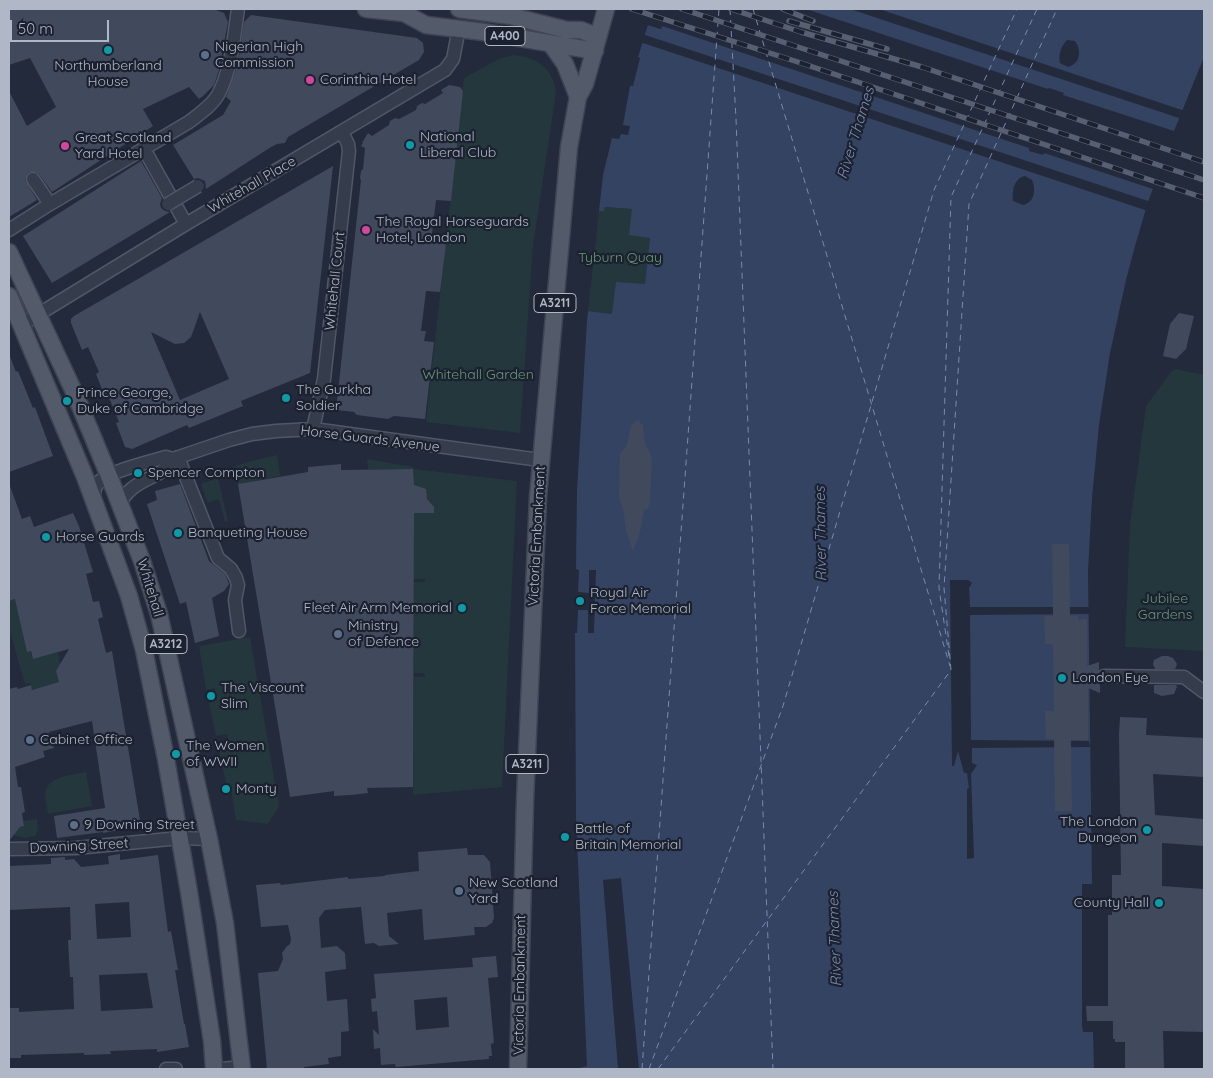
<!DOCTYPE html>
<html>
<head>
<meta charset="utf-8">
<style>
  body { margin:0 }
  #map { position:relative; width:1213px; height:1078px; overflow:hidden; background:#222a3b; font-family:Quicksand,sans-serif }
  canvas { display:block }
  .frame { position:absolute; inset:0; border:10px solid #b0b7c7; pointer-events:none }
  .scale { position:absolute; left:10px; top:20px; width:99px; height:22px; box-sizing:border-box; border:2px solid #b0b7c7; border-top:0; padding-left:6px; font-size:15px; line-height:18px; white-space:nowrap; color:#b0b7c7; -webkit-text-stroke:4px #1b212f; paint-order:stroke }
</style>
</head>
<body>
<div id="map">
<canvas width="1213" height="1078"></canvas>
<div class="frame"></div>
<div class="scale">50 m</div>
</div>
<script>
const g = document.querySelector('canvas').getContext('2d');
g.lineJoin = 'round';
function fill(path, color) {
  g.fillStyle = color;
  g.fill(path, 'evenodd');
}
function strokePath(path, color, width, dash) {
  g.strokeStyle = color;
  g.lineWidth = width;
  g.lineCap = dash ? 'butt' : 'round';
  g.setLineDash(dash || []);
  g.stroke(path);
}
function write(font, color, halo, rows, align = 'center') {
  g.font = font + ' Quicksand,sans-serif';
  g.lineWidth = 4.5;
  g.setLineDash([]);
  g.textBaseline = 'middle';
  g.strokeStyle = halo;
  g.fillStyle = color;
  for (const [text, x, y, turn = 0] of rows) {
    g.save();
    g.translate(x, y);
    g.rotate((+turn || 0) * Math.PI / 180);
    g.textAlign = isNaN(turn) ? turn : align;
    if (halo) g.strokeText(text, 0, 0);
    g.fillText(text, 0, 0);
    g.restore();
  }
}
const green = new Path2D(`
  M513 55C536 57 554 68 556 93L533 245 520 433 426 422 464 78 499 59Z
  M605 207 632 209 650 238 645 285 613 314 588 311 599 211H604Z
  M1175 369 1204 375V651L1125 647 1130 525 1146 406 1171 372Z
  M277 455 280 476 238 484 235 466 263 458Z
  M367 459 413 467 414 469 517 481 502 787 413 795 414 677H425L424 673H414V582H425V579H414L413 469H368Z
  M218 478 228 521 225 522 219 499 208 503 201 484Z
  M19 598 30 651 33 659 58 652 64 681 32 690 30 683 25 684 9 628V601Z
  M250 637 279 806 268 824 236 820 230 783H226L219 750 230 748 227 734 216 736 209 703 217 700 215 688 206 690 199 646Z
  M86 772 92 806 48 814C47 806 44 797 46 789 50 777 75 774 86 772Z
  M37 819 38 830 35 836 24 838 9 834V830L11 832H16L18 827 24 826 23 821Z`);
const water = new Path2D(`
  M667 9H1204V57L1174 131 1148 202 1135 246 1126 280 1110 353 1099 425 1092 498 1088 571 1092 884H1082V1026L1083 1032H1093L1094 1069H579V1068L587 1066 576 818 575 633H577L578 610H588V633H594L596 570H589V593L578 592 579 570 576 569 577 491 587 321 588 311 612 314 616 282 645 284 650 238 629 235 632 209 605 207 604 211H599L603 175 612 138 619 139 621 134 628 135 630 126 623 125 630 86H633L640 58 638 57 648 25 661 29ZM1067 40 1075 41C1082 51 1080 64 1068 67L1060 63C1058 55 1061 46 1067 40ZM1025 176 1032 180C1036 190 1035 202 1023 205L1013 201C1012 191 1014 178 1025 176Z`);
const pier = new Path2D(`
  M665 9H806L1048 89 1049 88 1064 93 1063 95 1177 132 1156 190 1044 153 1043 155 1029 151V148L662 26 661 29 645 24 648 23 659 26Z
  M850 9H879L1185 111 1182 119Z
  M642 34 1151 202 1148 211 640 42Z
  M950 580H968L972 583 969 588 970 607H1089V614L970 615 971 740 1089 741 1090 747 972 748V763L977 765 971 774 974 858 967 859V789L969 788 967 773H964L958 751 954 766H952Z
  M621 878 639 1069H618L603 880Z`);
const ferry = new Path2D(`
  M730 9 736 119 773 1069
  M753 9 950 666
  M949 656 939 588 951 197 1037 9
  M642 1069 719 9
  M649 1069 783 706 934 190 1017 9
  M658 1069 951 670 944 588 969 204 1057 9`);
const building = new Path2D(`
  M9 9H213L224 13 228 22 219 70 214 85 203 96 199 99 189 87 143 109 153 126 52 192 39 174 36 172H29L26 176 25 180 37 200 9 217V91L27 126 56 107 30 58 9 65Z
  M251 15 417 38 423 43 424 52 419 60 288 137 285 143 277 144 271 147 206 189 205 181 198 178 194 179 173 145 223 115 231 101 226 97 238 64 244 22Z
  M449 85 460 87 463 91 451 201 436 200 431 242 446 244 440 292 426 291 421 331H426L424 341 434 342 425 419 394 416 388 419 357 415 354 412 336 410 361 180 360 178 361 171 363 169 365 148 361 146 363 143H362L368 133 372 136 389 125 390 121 395 118 399 119 416 110 417 106 422 103 425 104 443 93 441 90Z
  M141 161 162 198 160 204 161 208 165 211 170 212 52 283 23 236Z
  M333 166 310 373 241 401 243 406 189 428 187 425 132 449 125 447 116 423 119 422 108 395 105 397 96 374 99 372 88 347 82 350 71 323V319L74 316ZM200 312 229 379 180 400 151 332 175 344 184 343 191 337Z
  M1179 313 1194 316 1186 349 1176 359 1163 356 1170 324Z
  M9 354 16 372 18 371 33 408 35 407 53 456 9 472Z
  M637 420 643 425 645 444 652 457 650 502 648 508 644 510 640 532 633 551 626 530 623 508 619 497 620 458V454L627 445 631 426Z
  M341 464V470L413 469 414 485 426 489 427 499 434 507V513H414L413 787 367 788 368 793 351 795 334 796V791L290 797 238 484 308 472V467Z
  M180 484 209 561 225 574 229 584 224 591 212 598 219 636 195 643 186 602 180 604 147 504 157 500 155 491Z
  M10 486 22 519 30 516 34 527 73 513 79 526 93 572 86 574 93 602 99 601 103 617 98 619 106 653 112 651 141 826 103 833V832L57 838 54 816 105 808 92 721 49 732 54 748 43 751 45 757 15 767 18 787H21L25 812 22 813 24 826 20 827 9 841V689L17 687 18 689 31 685 32 690 59 682 56 671 69 649 33 659 31 651 27 652 15 599 9 601Z
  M1052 544H1069L1070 616H1078V620L1087 619V666L1099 662V670L1096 676 1100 683V693L1088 688V740H1071L1072 811H1055L1054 739H1046L1045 711H1054L1053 644H1045L1044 616H1053Z
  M1162 656H1168L1173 658 1177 664 1176 667 1175 669H1155L1153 664 1154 660Z
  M1154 685H1176L1177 687 1174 694 1162 696 1154 693Z
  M1120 717 1147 718 1146 735 1204 738V777L1153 774 1155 815 1204 819V846L1162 843V886L1204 889V1032L1163 1031 1164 1069H1125V1042H1115V1039H1113V1021H1087L1086 1006H1108V915H1112V875H1121L1119 734Z
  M467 848 468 855H484L490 862 494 918 492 923 486 927H474L475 935 424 940 422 909 387 913 389 936 399 944 379 946 374 943 365 944 361 907 325 910 319 918 321 948 337 946 345 953 346 969 325 972 327 1001 347 999 349 1031 341 1032V1056L328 1058 329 1064 304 1067V1069H267L258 973 278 971 283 959 282 953 287 946 290 944 291 939 288 925 261 927 256 885 280 883 281 885 348 877V879L385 876V875L419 871 418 852Z
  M120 854V860L158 855 168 932 171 931 178 970H175L184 1024H185L189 1047 157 1052V1049L110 1051 111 1054 84 1055V1053L21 1055V1058H9V1008H19V1012L74 1009 73 977H70L68 940H71L70 907 9 910V866L51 864V858L65 857V860L74 859 81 867 109 864 108 856ZM129 902 131 937 97 939 95 904ZM147 973 153 1008 101 1011 99 975Z
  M496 956 498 977 488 978 494 1043 491 1044 492 1056H489V1059L408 1066 396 1067 395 1064 381 1065 380 1048 374 1049 373 1029 379 1035 377 1011 372 1012 371 999 376 998 374 974 473 967 472 958ZM447 997 449 1027 416 1030 414 1000Z`);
const minor = new Path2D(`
  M144 149 186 224
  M33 179 50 204
  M9 230 50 204 189 122C199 114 213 105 219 93 232 67 234 36 238 9
  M21 325 186 224 445 70 453 59 459 28
  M313 429 324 379 349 151 348 144 342 132
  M178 457 218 558 231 569 236 578 238 585 235 600 239 631
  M94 501C93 494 94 488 99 482 107 472 152 461 166 457L173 459 229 440 252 434 276 431 313 429 540 460
  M120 502C124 497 128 491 134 487 147 477 166 474 173 459
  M1104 676 1184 677 1204 692
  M9 849 76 848 180 838 209 839
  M166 1069H176
  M222 1069 242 1067`);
const major = new Path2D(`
  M366 9 404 13 426 25 484 32 595 51
  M459 9 511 16 567 30H581L598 37
  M551 44 565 64 578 97
  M9 252 75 394 109 476 142 561 159 614 209 839 225 923 242 1069
  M9 296 85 477 129 596 144 650 166 759 189 892 212 1041 214 1069
  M518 1069 525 801 538 497 569 147 578 97 585 84 606 9`);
const rail = new Path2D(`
  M632 9 801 63 1204 198
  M682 9 1204 180
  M731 9 801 32 922 67 1204 162
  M783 9 813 21
  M789 21 887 49`);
const minorBridge = new Path2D(`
  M168 204 198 186`);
const markers = [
  [108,50,5,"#0f9aa8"],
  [205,55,5,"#5c6f8a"],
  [310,80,5,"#d1479c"],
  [410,145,5,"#0f9aa8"],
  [65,146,5,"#d1479c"],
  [366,230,5,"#d1479c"],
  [286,398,5,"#0f9aa8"],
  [67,401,5,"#0f9aa8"],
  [138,473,5,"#0f9aa8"],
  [178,533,5,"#0f9aa8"],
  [46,537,5,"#0f9aa8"],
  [580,601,5,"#0f9aa8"],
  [462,608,5,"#0f9aa8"],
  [338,634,5,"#5c6f8a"],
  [1062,678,5,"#0f9aa8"],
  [211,696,5,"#0f9aa8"],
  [30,740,5,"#5c6f8a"],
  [176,754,5,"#0f9aa8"],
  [226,789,5,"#0f9aa8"],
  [74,825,5,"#5c6f8a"],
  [1147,830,5,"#0f9aa8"],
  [565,837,5,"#0f9aa8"],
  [459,891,5,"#5c6f8a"],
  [1159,903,5,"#0f9aa8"]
];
const shields = [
  [505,36,40],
  [555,303,42],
  [166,644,42],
  [527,764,42]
];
const shieldNames = [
  ["A400",505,36],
  ["A3211",555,303],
  ["A3212",166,644],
  ["A3211",527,764]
];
const poiNames = [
  ["Nigerian High",215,47],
  ["Commission",215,63],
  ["Northumberland",108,66,"center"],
  ["House",108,82,"center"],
  ["Corinthia Hotel",320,80],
  ["National",420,137],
  ["Liberal Club",420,153],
  ["Great Scotland",75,138],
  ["Yard Hotel",75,154],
  ["The Royal Horseguards",376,222],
  ["Hotel, London",376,238],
  ["The Gurkha",296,390],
  ["Soldier",296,406],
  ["Prince George,",77,393],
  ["Duke of Cambridge",77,409],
  ["Spencer Compton",148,473],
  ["Banqueting House",188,533],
  ["Horse Guards",56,537],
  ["Royal Air",590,593],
  ["Force Memorial",590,609],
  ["Fleet Air Arm Memorial",452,608,"right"],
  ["Ministry",348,626],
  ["of Defence",348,642],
  ["London Eye",1072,678],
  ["The Viscount",221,688],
  ["Slim",221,704],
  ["Cabinet Office",40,740],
  ["The Women",186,746],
  ["of WWII",186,762],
  ["Monty",236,789],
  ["The London",1137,822,"right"],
  ["Dungeon",1137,838,"right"],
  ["9 Downing Street",84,825],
  ["Battle of",575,829],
  ["Britain Memorial",575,845],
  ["New Scotland",469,883],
  ["Yard",469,899],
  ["County Hall",1149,903,"right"]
];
const streetNames = [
  ["Whitehall Place",252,185,-30],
  ["Whitehall Court",335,281,-84],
  ["Horse Guards Avenue",370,439,7],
  ["Victoria Embankment",537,536,-87],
  ["Whitehall",150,588,73],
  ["Downing Street",79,846,-3],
  ["Victoria Embankment",520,985,-89]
];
const parkNames = [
  ["Tyburn Quay",620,258],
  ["Whitehall Garden",478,375],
  ["Jubilee",1165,599],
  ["Gardens",1165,615]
];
const waterNames = [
  ["River Thames",856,133,-73],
  ["River Thames",821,534,-91],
  ["River Thames",835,939,-92]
];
fill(green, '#24373c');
fill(water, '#354362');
fill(pier, '#222a3b');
strokePath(ferry, '#788aaf', 1, [6, 5]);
fill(building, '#41495d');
strokePath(minor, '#505766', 15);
strokePath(major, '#3f4554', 19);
strokePath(minor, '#353c4b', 12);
strokePath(major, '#535b6b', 16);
strokePath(rail, '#576072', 5.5);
strokePath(rail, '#1b212f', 4, [11]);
strokePath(minorBridge, '#505766', 15, []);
strokePath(minorBridge, '#353c4b', 12);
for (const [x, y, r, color] of markers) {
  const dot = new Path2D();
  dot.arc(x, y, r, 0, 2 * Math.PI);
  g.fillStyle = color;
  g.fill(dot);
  strokePath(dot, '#1b212f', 2);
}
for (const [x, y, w] of shields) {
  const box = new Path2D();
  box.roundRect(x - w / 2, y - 9.5, w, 19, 4);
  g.fillStyle = '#1b212f';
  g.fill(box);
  strokePath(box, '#b0b7c7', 1);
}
write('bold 12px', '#b0b7c7', null, shieldNames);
write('14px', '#b0b7c7', '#1b212f', poiNames, 'left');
write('14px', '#b0b7c7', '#1b212f', streetNames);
write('14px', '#679877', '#1b212f', parkNames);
write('italic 15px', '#788aaf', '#1b212f', waterNames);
</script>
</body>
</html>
